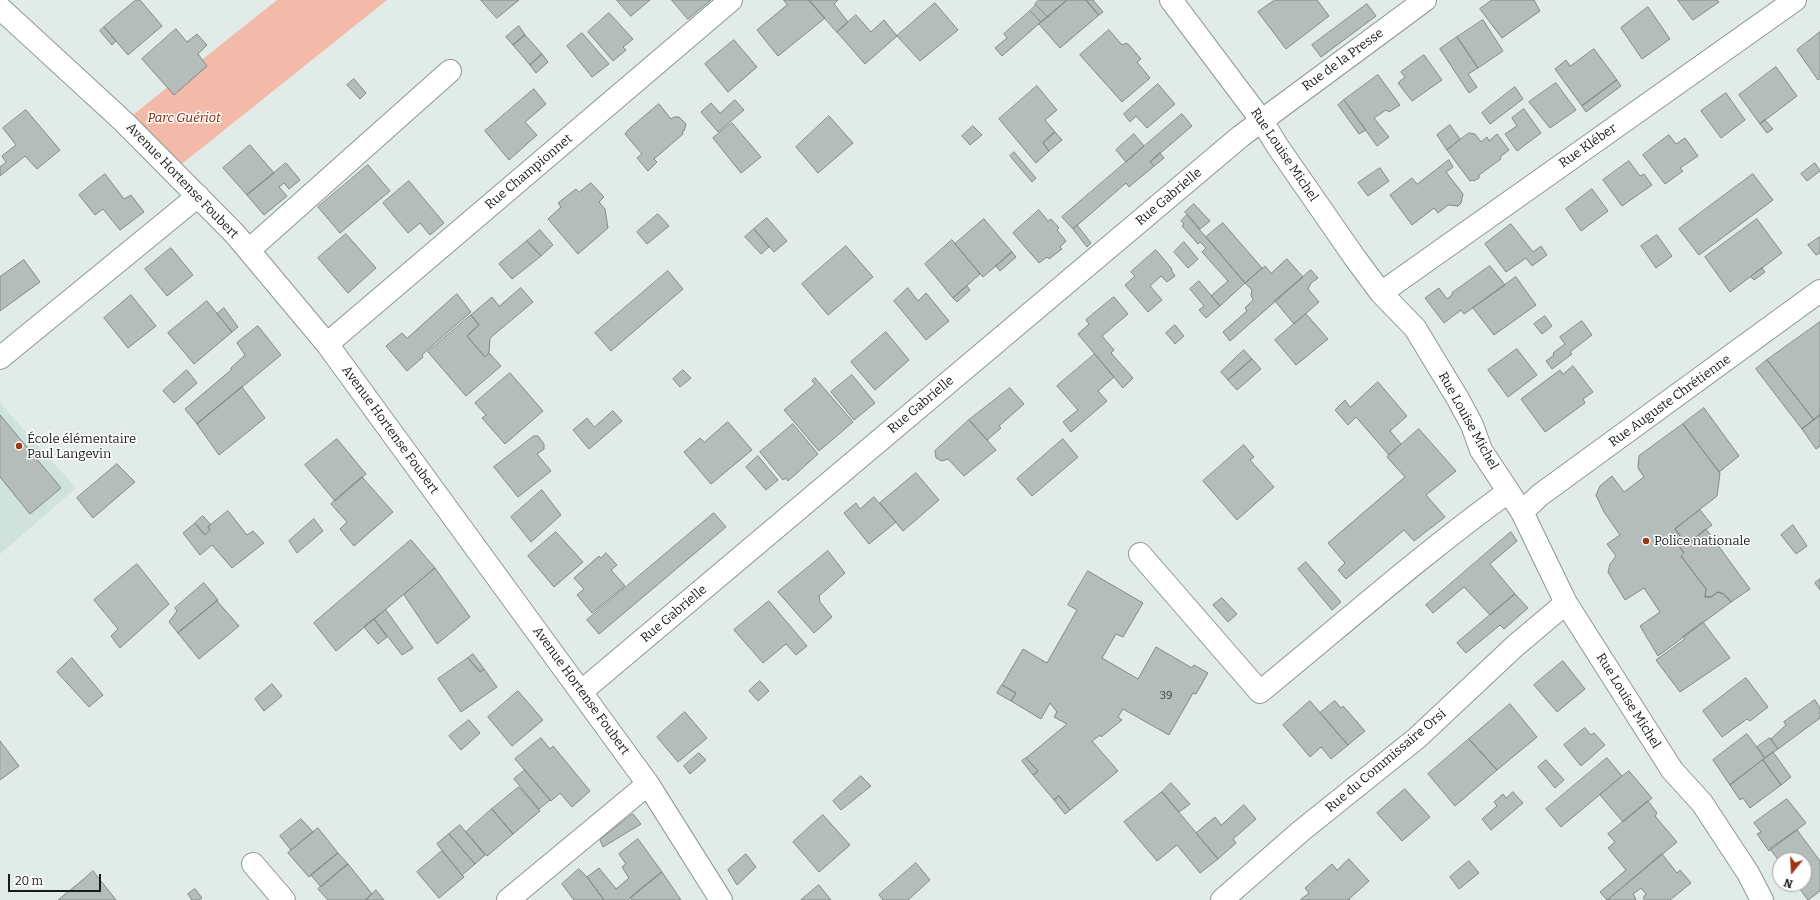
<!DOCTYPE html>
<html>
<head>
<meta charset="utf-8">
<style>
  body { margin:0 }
  #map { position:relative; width:1820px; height:900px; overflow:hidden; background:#e1ebe8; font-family:Bitter,serif }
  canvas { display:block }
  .north { position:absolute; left:1772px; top:852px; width:40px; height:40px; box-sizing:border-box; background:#fff; border:1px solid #a3a4a3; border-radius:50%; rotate:198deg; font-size:11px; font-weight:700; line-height:16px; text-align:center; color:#181b1a }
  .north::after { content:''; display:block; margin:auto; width:14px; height:18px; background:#9e3716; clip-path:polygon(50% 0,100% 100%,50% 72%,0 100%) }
  .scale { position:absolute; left:8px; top:874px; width:93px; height:18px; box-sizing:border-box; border:2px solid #181b1a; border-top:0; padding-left:5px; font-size:12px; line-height:14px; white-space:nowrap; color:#181b1a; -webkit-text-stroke:3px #fff; paint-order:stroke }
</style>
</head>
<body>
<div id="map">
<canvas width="1820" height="900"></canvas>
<div class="north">N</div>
<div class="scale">20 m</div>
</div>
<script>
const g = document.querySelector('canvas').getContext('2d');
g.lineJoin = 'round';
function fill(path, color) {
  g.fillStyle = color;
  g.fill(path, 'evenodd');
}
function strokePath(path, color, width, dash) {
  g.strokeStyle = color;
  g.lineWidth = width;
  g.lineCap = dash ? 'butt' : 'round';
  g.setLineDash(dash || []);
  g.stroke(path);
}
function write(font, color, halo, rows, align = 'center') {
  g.font = font + ' Bitter,serif';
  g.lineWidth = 3;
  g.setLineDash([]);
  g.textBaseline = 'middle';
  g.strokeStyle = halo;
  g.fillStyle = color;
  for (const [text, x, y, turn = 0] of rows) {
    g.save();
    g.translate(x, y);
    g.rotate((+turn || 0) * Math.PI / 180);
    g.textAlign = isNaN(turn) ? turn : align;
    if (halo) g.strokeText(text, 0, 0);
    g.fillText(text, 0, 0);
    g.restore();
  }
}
const built = new Path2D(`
  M0 403 76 488 0 554Z`);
const green = new Path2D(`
  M277 0H387L173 171 124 122Z`);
const building = new Path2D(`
  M136 0H140L162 26 128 55 104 27Z
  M481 0H519L497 18Z
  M617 0H650L631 16Z
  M672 0H711L688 19Z
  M784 0H809L825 18 778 56 757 30 787 5Z
  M809 0H838L834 4 848 22 837 32Z
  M1039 0H1067L1048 17 1035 4Z
  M1067 0H1086L1099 15 1060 48 1039 24Z
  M1086 0H1093L1103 12 1099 15Z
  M1275 0H1317L1329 16 1286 49 1258 12Z
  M1492 0H1534L1540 11 1502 38 1480 9Z
  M1678 0H1717L1719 2 1693 20Z
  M935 3 958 30 920 61 897 36Z
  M1367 4 1376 16 1321 57 1312 45Z
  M1036 5 1048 17 1041 22 1030 11Z
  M1648 7 1670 39 1642 59 1621 28Z
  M1030 11 1041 22 1002 56 995 48 1007 38 1004 34Z
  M609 13 633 39 623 47 626 50 613 61 588 32Z
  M856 15 871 32 884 20 897 36 865 64 837 32Z
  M1483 20 1503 51 1478 68 1457 37Z
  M519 26 525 35 513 45 506 37Z
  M104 27 116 41 112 45 100 31Z
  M176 29 187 42 197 34 207 45 198 54 207 66 174 95 142 59Z
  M1109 30 1122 45 1126 43 1129 45 1141 59 1137 62 1150 78 1122 102 1080 55Z
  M1820 32V78L1818 80 1797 50Z
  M582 33 609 64 592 77 567 46Z
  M525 35 542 54 530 65 513 45Z
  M1457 37 1478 68 1468 74 1477 87 1469 93 1440 49Z
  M734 40 757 67 728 92 705 64Z
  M1594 49 1617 80 1582 106 1555 69 1566 60 1570 66Z
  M542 54 548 62 536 73 530 65Z
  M1424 55 1442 80 1412 101 1398 83 1405 77 1401 72Z
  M1776 67 1797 96 1760 124 1739 95Z
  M1378 75 1400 105 1389 112 1386 110 1374 118 1389 137 1377 146 1344 100Z
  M354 79 366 93 360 99 347 85Z
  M1617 80 1621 86 1586 112 1582 106Z
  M1556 83 1576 110 1550 128 1529 102Z
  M1158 84 1175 104 1147 128 1136 116 1130 122 1124 114Z
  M1037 86 1057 110 1045 120 1055 132 1043 143 1049 151 1036 163 999 119Z
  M1515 87 1523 99 1490 124 1482 113Z
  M534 89 546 104 525 122 537 135 509 160 485 131Z
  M1726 93 1745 120 1721 138 1701 111Z
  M735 100 744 110 718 132 701 112 711 103 720 113Z
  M1344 100 1366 130 1359 134 1338 105Z
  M659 104 671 119 674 117H679L686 124 684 131 682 132 683 134 654 159 657 162 648 171 637 158 642 154 625 134 628 130Z
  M1524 109 1541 133 1517 151 1505 134 1517 126 1512 118Z
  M26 110 60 150 37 169 25 156 0 176V167L6 162 2 156 16 145 3 128Z
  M1182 114 1192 126 1150 162 1154 166 1129 187 1126 183 1073 229 1062 217Z
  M829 116 853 143 818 173 796 147Z
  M1765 120 1773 129 1767 133 1760 124Z
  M732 123 761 157 741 173 713 138Z
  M1450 125 1460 139 1447 150 1437 135Z
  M973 126 982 135 970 145 962 136Z
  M1055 132 1062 140 1049 151 1043 143Z
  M1469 133 1475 134 1481 142 1487 137 1489 141 1497 134 1509 150 1500 157 1501 159 1479 175V178L1474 181 1473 180 1470 181 1447 150Z
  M1134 134 1144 146 1126 162 1116 150Z
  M1669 135 1676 144 1685 138 1698 156 1680 168 1683 171 1665 184 1643 155Z
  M250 145 274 173 247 195 223 168Z
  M1014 152 1036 178 1032 182 1010 156Z
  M1160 153 1164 158 1154 166 1150 162Z
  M1449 160 1453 167 1446 172 1463 194 1461 203 1458 206 1448 205 1438 213 1434 208 1412 225 1390 195 1412 178 1417 184Z
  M1629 161 1640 176 1644 174 1652 185 1622 206 1603 180Z
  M286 163 300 180 289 189 284 183 279 187 287 196 264 215 247 195Z
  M1815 163 1820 171 1807 181 1801 174Z
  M368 165 390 191 340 233 318 207Z
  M1380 168 1389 181 1368 196 1358 183Z
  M105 174 124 199 131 195 144 212 120 230 103 209 95 215 79 195Z
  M1753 174 1773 200 1699 255 1679 229Z
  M409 181 444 223 430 235 420 223 408 233 383 203Z
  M591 183 604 197 599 202 605 209 608 228 578 254 548 219 561 207 558 203 576 189 579 192Z
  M1592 189 1608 211 1581 231 1566 209Z
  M1194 204 1210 221 1200 229 1185 212Z
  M1039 210 1048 221 1051 219 1059 228 1057 230 1066 241 1060 247 1062 249 1049 259 1047 257 1039 263 1013 233Z
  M658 214 669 226 647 244 637 232Z
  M1187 215 1245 283 1220 306 1211 296 1228 281 1202 252 1206 248 1200 242 1198 244 1182 226 1184 224 1181 221Z
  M767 218 787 241 774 252 754 229Z
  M984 219 1012 252 983 277 955 244Z
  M1757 219 1782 253 1730 292 1705 257Z
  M1223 223 1262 268 1245 283 1206 237Z
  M1511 224 1533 252 1541 246 1547 255 1532 266 1526 258 1506 272 1485 244Z
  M1077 225 1091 243 1087 247 1073 229Z
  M754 229 769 247 761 254 745 237Z
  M540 230 553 245 541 256 527 241Z
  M346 234 376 268 348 293 318 258Z
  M1657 235 1672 256 1656 268 1641 246Z
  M1820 237V253L1816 255 1808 245Z
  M952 240 980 274 953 298 925 264Z
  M527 241 541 256 512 279 499 264Z
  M1184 242 1198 259 1188 268 1174 252Z
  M846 246 873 277 828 315 802 284Z
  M171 248 193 275 167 296 145 269Z
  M1156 250 1172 269 1171 270 1175 276 1167 282 1161 276 1150 286 1162 300 1148 312 1125 285 1135 276 1131 272Z
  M1012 252 1016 257 1000 271 996 266Z
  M1287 259 1303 277 1230 341 1223 332 1247 311 1245 308 1253 300 1251 295 1252 290 1245 283 1265 266 1271 273Z
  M24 260 40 282 0 311V277Z
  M1490 266 1505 285 1464 314 1461 310 1444 323 1425 298 1439 288 1447 299 1452 295V293Z
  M1762 268 1765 272 1754 280 1751 277Z
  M1311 270 1318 278 1311 283 1308 289 1319 302 1294 324 1275 301Z
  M668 271 683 289 611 351 595 333Z
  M1516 277 1536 305 1494 335 1473 308Z
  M1199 281 1220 306 1206 318 1199 310 1204 306 1190 289Z
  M967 286 970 290 957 302 953 298Z
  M521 288 533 302 490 338 489 353 485 357 467 336 479 325 471 315 492 297 499 306Z
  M908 288 918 301 926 293 949 321 926 340 894 301Z
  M457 294 471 312 434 344 422 355 423 357 407 371 386 346 402 333 407 338Z
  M131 295 156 326 128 348 104 318Z
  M1114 297 1128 314 1102 336 1114 350 1111 353 1133 378 1123 388 1078 334 1089 324 1086 320Z
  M207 301 232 332 194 364 168 333Z
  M224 308 238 327 232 332 217 314Z
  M1306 314 1328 339 1296 365 1275 340Z
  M471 315 479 325 467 336 485 357 489 353 501 366 466 396 428 352Z
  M1545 316 1552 326 1542 334 1534 324Z
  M1582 321 1592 335 1570 352 1572 354 1552 369 1546 361 1554 355 1553 353 1565 344 1560 337Z
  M1820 322V415L1814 420 1767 360Z
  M1175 325 1184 336 1175 344 1166 333Z
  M258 326 281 355 197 424 185 409 231 370V368L245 355 237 343Z
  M886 332 909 360 875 390 851 362Z
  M1517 349 1537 375 1508 397 1488 370Z
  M1244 350 1252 359 1228 380 1221 372Z
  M1095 354 1114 377 1098 391 1107 401 1071 432 1063 422 1078 410 1057 386Z
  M1252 359 1261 369 1237 390 1228 380Z
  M1767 360 1814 420 1802 429 1756 369Z
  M1573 366 1593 392 1583 399 1585 403 1545 432 1521 399 1560 370 1563 374Z
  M187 370 197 383 174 403 163 391Z
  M683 370 691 378 680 387 673 379Z
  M510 373 543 411 505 444 482 418 486 415 475 403Z
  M852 375 875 403 854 420 831 392Z
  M815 378 853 422 819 451 784 410 815 384 812 381Z
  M1378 382 1407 416 1390 431 1401 444 1389 455 1356 417 1348 425 1335 410 1345 400 1350 407Z
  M242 387 265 418 219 455 197 424Z
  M1010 388 1024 404 999 426 1001 428 987 440 969 420Z
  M1704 408 1739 456 1719 472 1683 424Z
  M613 411 622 421 589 449 573 430 587 418 594 427Z
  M0 415 61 488 30 514 0 477Z
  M1820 415V446L1816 449 1802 429Z
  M969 420 996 450 964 476 948 459 942 461 936 458 935 451Z
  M728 422 752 450 711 484 684 452 700 438 704 442Z
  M793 424 818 454 788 481 786 478 783 480 760 452Z
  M1683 424 1720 473 1717 496 1675 529 1682 539 1677 543 1684 553 1681 556 1706 589 1705 597H1711L1718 592 1724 594 1731 602 1658 656 1640 626 1660 612 1644 588 1625 600 1608 572 1610 564 1616 556 1607 544 1620 535 1604 512 1596 495 1600 486 1612 476 1624 492 1644 477 1638 468 1639 456Z
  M1419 429 1456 471 1426 495 1445 517 1414 541 1404 530 1346 579 1338 570 1345 563 1328 543 1405 477 1387 457Z
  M534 436H538L544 444V449L537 454 551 471 518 497 494 467Z
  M337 439 366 474 335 501 305 465Z
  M1063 439 1078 457 1032 496 1017 479Z
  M1244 445 1254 457 1250 460 1274 487 1237 520 1203 481Z
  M758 456 778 480 766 490 746 467Z
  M117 464 135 482 93 518 77 498Z
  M916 473 939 500 903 531 880 503Z
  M362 477 393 512 354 546 340 529 347 522 331 504Z
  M542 490 561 515 531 542 511 517Z
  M874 497 896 522 869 544 844 513 856 503 860 509Z
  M1700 510 1712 525 1687 544 1675 529Z
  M228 511 247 535 253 531 264 543 232 568 212 545 200 555 183 533 195 523 205 535 210 530 208 527Z
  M714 513 726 527 599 634 587 620Z
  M203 516 211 525 208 527 210 530 205 535 195 523Z
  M314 519 323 531 297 553 289 541Z
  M1793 525 1807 546 1796 554 1781 535Z
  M1706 529 1750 589 1731 602 1724 594 1718 592 1711 597H1705L1706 589 1681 556 1684 553 1677 543 1682 539 1687 544Z
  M556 532 583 562 554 587 528 556Z
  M1511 532 1517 541 1490 564 1515 594 1490 615 1464 587 1433 613 1426 605Z
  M411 540 435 568 336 651 314 623Z
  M828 551 845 573 819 596 820 602 832 617 814 633 778 592Z
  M606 553 617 565 611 570 625 586 592 613 577 595 584 589 574 578 599 556 601 558Z
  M1306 562 1341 602 1332 610 1298 569Z
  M137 564 169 604 120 648 111 636 118 629 94 600Z
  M435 568 470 617 437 644 404 595Z
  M1088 571 1143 603 1123 637 1116 634 1102 658 1138 679 1156 647 1192 668 1194 665 1208 673 1196 694 1193 693 1169 735 1123 709 1118 717 1122 720 1101 737 1100 735 1092 741 1118 771 1070 810 1059 796 1054 800 1033 775 1038 771 1026 758 1067 724 1054 717 1057 712 1050 703 1041 719 1011 701 1016 693 1002 685 1023 649 1047 663 1077 610 1068 605Z
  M1820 579V590L1815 583Z
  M204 583 218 600 178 633 169 622 177 611 175 608Z
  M1515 594 1528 608 1504 629 1500 625 1466 653 1457 643Z
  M1222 598 1237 614 1228 622 1213 605Z
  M217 601 239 626 199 659 178 633Z
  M769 601 807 646 796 655 786 644 763 663 734 630Z
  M386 610 413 648 402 655 374 619Z
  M374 619 387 637 378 644 364 627Z
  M1703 622 1730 658 1680 692 1656 660 1685 639 1683 637Z
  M473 654 484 669 480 672 468 658Z
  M72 658 103 695 89 707 57 672Z
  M468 658 480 672 484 669 497 687 461 712 438 679Z
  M1563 661 1585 689 1557 712 1534 685Z
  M1746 678 1768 707 1750 721 1747 719 1722 737 1703 711Z
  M760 681 769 691 758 701 749 691Z
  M272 684 282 696 264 711 255 699Z
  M1002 685 1016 693 1011 701 997 693Z
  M518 691 543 720 512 746 488 717Z
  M1815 700 1820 708V718L1778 749 1771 739 1786 725 1784 722Z
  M1310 701 1348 745 1331 759 1321 747 1310 757 1283 725Z
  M1335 701 1341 708 1343 706 1365 731 1348 745 1320 713Z
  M1510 704 1537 737 1497 770 1469 739Z
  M685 712 707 738 678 762 657 737Z
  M469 720 480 733 461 750 449 736Z
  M1585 728 1591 735 1594 733 1605 745 1581 766 1564 745Z
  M1747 734 1765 758 1730 785 1713 760Z
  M541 738 550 749 553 746 590 791 572 807 560 793 551 801 515 759Z
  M1770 738 1778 749 1765 758 1757 747Z
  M1469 739 1497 770 1455 806 1428 774Z
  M0 741 19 766 0 780Z
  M1773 752 1791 777 1781 785 1763 760Z
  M699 753 706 760 690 774 684 766Z
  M1026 758 1038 771 1033 775 1022 761Z
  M1607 758 1622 776 1561 827 1546 809Z
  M1546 760 1564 780 1555 788 1538 767Z
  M1763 760 1781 785 1750 808 1743 798 1740 800 1730 785Z
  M525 770 550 800 539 809 514 779Z
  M1629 771 1652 798 1623 822 1600 795Z
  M861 776 871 786 841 810 833 801Z
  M1171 783 1190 804 1179 812 1162 792Z
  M519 787 540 811 513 834 492 809Z
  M1405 789 1430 817 1402 841 1377 813Z
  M1162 792 1218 859 1200 873 1177 845 1157 861 1124 822Z
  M1513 792 1523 803 1491 830 1482 819 1497 806 1494 802 1503 794 1506 798Z
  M1059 796 1070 810 1065 814 1054 800Z
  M1787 799 1806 823 1769 851 1757 834 1761 832 1754 823Z
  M1648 801 1657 813 1655 816 1677 842 1607 900 1600 892 1626 870 1608 848 1615 842 1608 834Z
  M1244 805 1256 819 1233 839 1236 843 1218 859 1196 833 1215 817 1221 825Z
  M492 809 513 834 487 856 466 832Z
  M633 814 641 824 603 847 600 840Z
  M823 815 850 845 819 872 793 842Z
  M301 819 313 832 291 850 280 836Z
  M460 825 485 855 475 864 449 834Z
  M318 828 338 853 309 877 288 853Z
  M1797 830 1820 861V891L1808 900 1796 884H1804V860H1780V862L1770 849Z
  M449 834 475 864 462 875 437 844Z
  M638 839 662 872 628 900H604L587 877 599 868 616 889 629 878 622 867 626 864 619 854Z
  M442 851 464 877 439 898 417 872Z
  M338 853 348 864 321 887 311 875Z
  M746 854 756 867 737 885 728 870Z
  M1662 854 1677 873 1680 870 1691 883 1670 900H1645L1643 898 1646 894 1641 888 1633 894 1636 899 1635 900H1608Z
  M1349 859 1369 881 1349 899 1350 900H1300L1309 893 1305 888 1332 864 1337 870Z
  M1469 861 1479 873 1459 889 1450 877Z
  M916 863 930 880 908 900H883L879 895Z
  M348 864 372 894 365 900H328L318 889Z
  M579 869 587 877 604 900H574L562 884Z
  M93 871 116 900H58L85 878Z
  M662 872 681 900H632L630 898Z
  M819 885 831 900H801Z
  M195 889 202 898 199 900H192L188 894Z
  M376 890 384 900H365L372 894Z`);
const minor = new Path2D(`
  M1171 0 1262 121 1278 147 1355 258 1381 293 1415 328 1458 399 1472 425 1481 450 1522 512 1566 603 1672 770 1702 803 1748 873 1762 900
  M0 8 124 122 235 234 327 344 648 784 721 900
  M249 250 450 71
  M1381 293 1795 0
  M327 344 731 0
  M0 358 198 196
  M1522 512 1540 495 1820 291
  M1140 554 1260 692C1342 625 1422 554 1508 492
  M582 691 1241 136 1425 0
  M253 864 284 900
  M508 900 648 784
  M1222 900 1301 831 1417 738 1515 646 1566 603`);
const markers = [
  [19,446,4,"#9e3716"],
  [1646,541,4,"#9e3716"]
];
const numberNames = [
  ["39",1166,696]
];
const streetNames = [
  ["Rue de la Presse",1343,60,-36],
  ["Rue Kléber",1588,146,-35],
  ["Rue Louise Michel",1284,155,56],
  ["Rue Championnet",529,172,-40],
  ["Avenue Hortense Foubert",182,181,46],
  ["Rue Gabrielle",1169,197,-40],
  ["Rue Auguste Chrétienne",1670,401,-36],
  ["Rue Gabrielle",921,405,-40],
  ["Rue Louise Michel",1468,421,61],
  ["Avenue Hortense Foubert",390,430,54],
  ["Rue Gabrielle",674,614,-40],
  ["Avenue Hortense Foubert",581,691,54],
  ["Rue Louise Michel",1628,701,58],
  ["Rue du Commissaire Orsi",1386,761,-40]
];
const parkNames = [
  ["Parc Guériot",184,118]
];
const poiNames = [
  ["École élémentaire",27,439],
  ["Paul Langevin",27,454],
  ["Police nationale",1654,541]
];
fill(built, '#cfe2dc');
fill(green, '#f4baa9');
fill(building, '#b4bdba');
strokePath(building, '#818a87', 1);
strokePath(minor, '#8e9794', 24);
strokePath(minor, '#fff', 22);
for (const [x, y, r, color] of markers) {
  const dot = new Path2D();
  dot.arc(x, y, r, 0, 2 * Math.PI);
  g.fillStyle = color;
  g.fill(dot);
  strokePath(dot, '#fff', 1.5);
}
write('11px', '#3f4442', null, numberNames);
write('13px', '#181b1a', '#fff', streetNames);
write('italic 13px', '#7a2202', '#fff', parkNames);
write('13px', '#181b1a', '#fff', poiNames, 'left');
</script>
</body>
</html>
